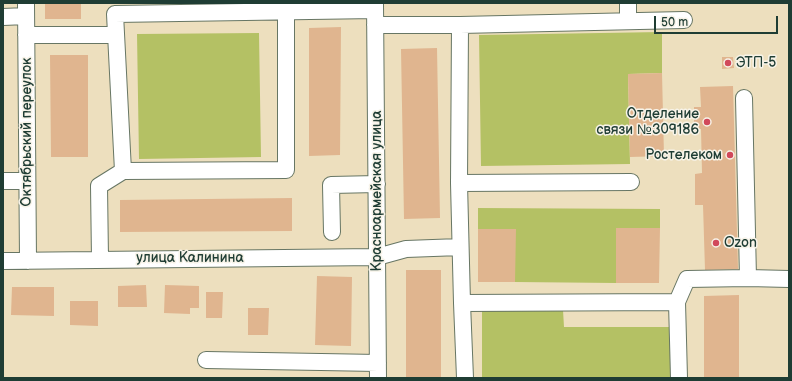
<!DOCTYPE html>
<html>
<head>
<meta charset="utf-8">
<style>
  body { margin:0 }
  #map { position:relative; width:792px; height:381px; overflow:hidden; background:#eddfbe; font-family:"Balsamiq Sans",sans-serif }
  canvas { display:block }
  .frame { position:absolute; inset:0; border:4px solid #1f3d34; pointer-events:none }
  .scale { position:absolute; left:654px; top:16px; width:124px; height:18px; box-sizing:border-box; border:2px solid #1f3d34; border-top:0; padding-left:5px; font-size:12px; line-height:14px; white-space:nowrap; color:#1f3d34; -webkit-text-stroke:3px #f7f3e8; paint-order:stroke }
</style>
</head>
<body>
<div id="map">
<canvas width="792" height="381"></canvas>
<div class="frame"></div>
<div class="scale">50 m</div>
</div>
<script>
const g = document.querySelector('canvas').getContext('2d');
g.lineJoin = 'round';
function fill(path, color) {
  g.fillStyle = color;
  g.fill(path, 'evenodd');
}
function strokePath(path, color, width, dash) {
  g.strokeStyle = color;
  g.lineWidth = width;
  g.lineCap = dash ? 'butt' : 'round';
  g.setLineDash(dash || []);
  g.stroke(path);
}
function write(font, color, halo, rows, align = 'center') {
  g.font = font + ' "Balsamiq Sans",sans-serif';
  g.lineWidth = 3;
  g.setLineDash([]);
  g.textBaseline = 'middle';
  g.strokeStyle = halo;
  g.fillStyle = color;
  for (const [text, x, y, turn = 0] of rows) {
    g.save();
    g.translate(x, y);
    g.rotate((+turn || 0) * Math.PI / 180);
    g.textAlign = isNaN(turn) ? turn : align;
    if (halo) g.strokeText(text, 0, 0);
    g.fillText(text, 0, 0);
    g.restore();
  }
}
const green = new Path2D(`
  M662 32V73L628 74 630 164 481 166 479 35Z
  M259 33 261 157 139 159 137 34Z
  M478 208 660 209V228H616V283L515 282V229H478Z
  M563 310 564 327H672V378H482V311Z`);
const building = new Path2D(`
  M45 3H81V19H45Z
  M341 27 340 155 309 156V28Z
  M437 48 440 218 404 219 401 49Z
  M50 55H88V157H51Z
  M722 57H733L734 68 722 69Z
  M662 73 664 156 630 157 628 74Z
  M733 86 738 269 705 270 703 205H695V174L702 173 701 129H694V107H701L700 87Z
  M292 198V231L120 232V200Z
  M616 228H660L659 283H616Z
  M478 229H516L515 282H478Z
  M406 270H441V378H406Z
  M317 276 352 277 351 346 315 345Z
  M146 285 147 307H118V286Z
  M165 285 199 286V308H190V314L164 313Z
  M12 287H54V316L11 315Z
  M206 292H223L222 318H206Z
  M739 295V378H704V296Z
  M70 301H98V326L70 325Z
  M248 308H269L268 335H248Z`);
const minor = new Path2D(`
  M26 3 28 261
  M375 3 378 378
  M3 17 26 16
  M628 21V3
  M375 25H460L459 183
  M460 25 684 20
  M26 35H116
  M744 98 748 278
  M123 171 115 14 375 10
  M3 181H27
  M631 182 459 183 462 303 677 302
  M332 232 331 185 377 184
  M100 259 99 186 123 171 286 170V12
  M3 261 377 257 406 249 460 247
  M462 303 465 378
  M206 360 378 363
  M679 378 677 302 687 279 748 278 789 279`);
const markers = [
  [728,63,4,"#d1495b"],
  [707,122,4,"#d1495b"],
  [730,155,4,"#d1495b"],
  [716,243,4,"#d1495b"]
];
const poiNames = [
  ["ЭТП-5",736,63],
  ["Отделение",699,114,"right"],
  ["связи №309186",699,130,"right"],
  ["Ростелеком",722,155,"right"],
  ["Ozon",724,243]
];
const streetNames = [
  ["Октябрьский переулок",27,132,-90],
  ["Красноармейская улица",377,191,-90],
  ["улица Калинина",190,258]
];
fill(green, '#b4c164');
fill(building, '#e0b58f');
strokePath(minor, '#677664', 18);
strokePath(minor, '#fff', 16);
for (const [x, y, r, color] of markers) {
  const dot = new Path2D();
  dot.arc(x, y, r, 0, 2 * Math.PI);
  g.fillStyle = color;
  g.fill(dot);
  strokePath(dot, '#f7f3e8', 1.5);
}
write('14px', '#1f3d34', '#f7f3e8', poiNames, 'left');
write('14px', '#1f3d34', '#f7f3e8', streetNames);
</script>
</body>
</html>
